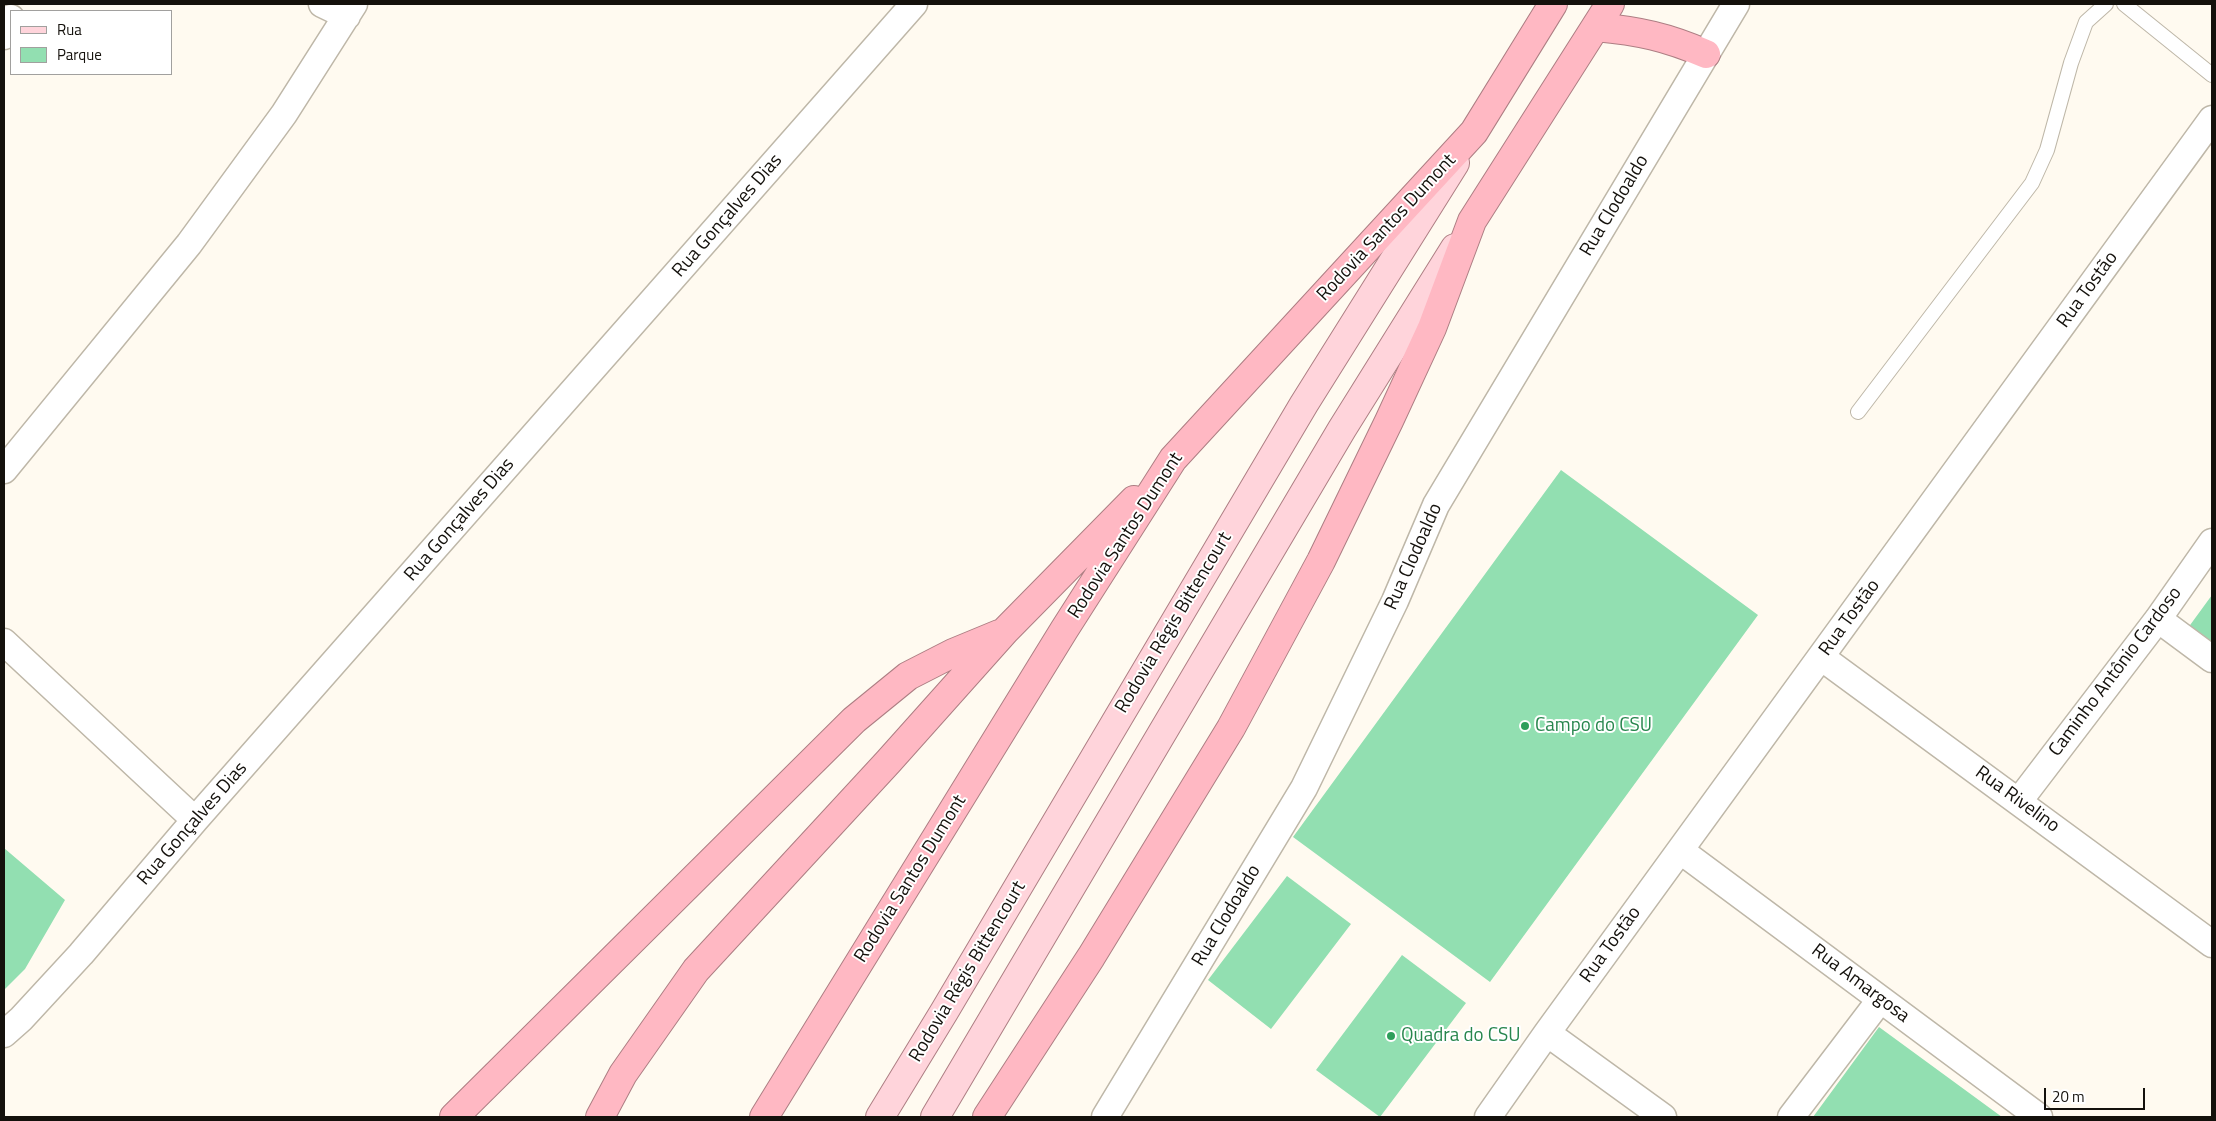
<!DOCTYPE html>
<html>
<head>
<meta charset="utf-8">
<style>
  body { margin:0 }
  #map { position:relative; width:2216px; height:1121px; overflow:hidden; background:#fffaf0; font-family:"Titillium Web",sans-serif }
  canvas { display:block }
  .frame { position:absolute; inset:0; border:5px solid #14110c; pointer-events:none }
  .legend { position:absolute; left:10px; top:10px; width:162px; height:65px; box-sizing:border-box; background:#fff; border:1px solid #a1a09e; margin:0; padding:6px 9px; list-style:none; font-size:15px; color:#14110c }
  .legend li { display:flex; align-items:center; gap:10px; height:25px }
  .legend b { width:25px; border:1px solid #a1a09e }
  .scale { position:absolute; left:2044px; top:1088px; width:101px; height:22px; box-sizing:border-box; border:2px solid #14110c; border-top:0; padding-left:6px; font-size:15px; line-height:18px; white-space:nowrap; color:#14110c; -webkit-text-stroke:4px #fff; paint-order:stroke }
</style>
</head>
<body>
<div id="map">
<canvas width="2216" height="1121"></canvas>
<div class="frame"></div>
<ul class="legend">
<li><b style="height:6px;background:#ffd4db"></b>Rua</li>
<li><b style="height:14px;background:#92dfb1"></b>Parque</li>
</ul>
<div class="scale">20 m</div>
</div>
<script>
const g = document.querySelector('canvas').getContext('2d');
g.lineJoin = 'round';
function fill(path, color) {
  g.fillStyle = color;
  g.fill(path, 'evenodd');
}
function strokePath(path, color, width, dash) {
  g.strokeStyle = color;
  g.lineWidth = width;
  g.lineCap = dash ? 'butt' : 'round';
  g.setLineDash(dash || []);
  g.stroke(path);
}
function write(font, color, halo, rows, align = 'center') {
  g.font = font + ' "Titillium Web",sans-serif';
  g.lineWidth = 4;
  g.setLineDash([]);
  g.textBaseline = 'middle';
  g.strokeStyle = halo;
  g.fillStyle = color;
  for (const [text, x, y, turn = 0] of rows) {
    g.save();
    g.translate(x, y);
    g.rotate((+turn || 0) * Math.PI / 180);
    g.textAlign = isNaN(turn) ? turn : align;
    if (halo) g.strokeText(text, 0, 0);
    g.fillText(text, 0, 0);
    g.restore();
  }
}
const green = new Path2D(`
  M1561 470 1758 615 1490 982 1293 837Z
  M2212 595V651L2185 632Z
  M4 848 65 900 25 969 4 990Z
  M1287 876 1351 924 1271 1029 1208 980Z
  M1402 955 1466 1003 1380 1117 1316 1070Z
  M1879 1027 2002 1117H1813Z`);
const lane = new Path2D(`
  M2124 4 2212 75
  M1858 412 2032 183 2047 150 2071 63 2086 22 2106 4`);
const street = new Path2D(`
  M322 4 347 16
  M4 36 11 18
  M4 470 189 244 284 114 354 4
  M2158 619 2212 659
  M4 642 195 820
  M1821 657 2212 944
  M2019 801 2158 619 2212 542
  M1681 851 2039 1117
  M1547 1033 1663 1117
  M4 1034 21 1019 81 954 195 820 914 4
  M1105 1117 1304 788 1395 601 1436 505 1736 4
  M1488 1117 1547 1033 2212 119
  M1791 1117 1880 1000`);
const primary = new Path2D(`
  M880 1117 944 1012 1304 404 1455 163
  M935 1117 1342 429 1455 248`);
const highway = new Path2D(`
  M1596 27C1639 31 1667 37 1706 54
  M454 1117 854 720 908 676 953 653 999 634
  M600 1117 623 1074 696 970 888 762 1005 631 1134 500
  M764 1117 1064 630 1173 459 1474 132 1553 4
  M987 1117 1091 957 1231 728 1321 561 1389 421 1432 328 1472 221 1610 4`);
const markers = [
  [1525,726,5,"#2e9e5b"],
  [1391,1036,5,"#2e9e5b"]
];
const streetNames = [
  ["Rua Clodoaldo",1615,206,-59],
  ["Rua Gonçalves Dias",728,216,-49],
  ["Rodovia Santos Dumont",1387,228,-47],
  ["Rua Tostão",2088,290,-54],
  ["Rua Gonçalves Dias",460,520,-49],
  ["Rodovia Santos Dumont",1126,536,-57],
  ["Rua Clodoaldo",1414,557,-66],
  ["Rua Tostão",1850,618,-54],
  ["Rodovia Régis Bittencourt",1174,623,-59],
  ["Caminho Antônio Cardoso",2116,672,-53],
  ["Rua Rivelino",2017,800,36],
  ["Rua Gonçalves Dias",193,824,-49],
  ["Rodovia Santos Dumont",911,879,-58],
  ["Rua Clodoaldo",1227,916,-59],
  ["Rua Tostão",1611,945,-54],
  ["Rodovia Régis Bittencourt",968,972,-59],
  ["Rua Amargosa",1860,984,37]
];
const leisureNames = [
  ["Campo do CSU",1535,726],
  ["Quadra do CSU",1401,1036]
];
fill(green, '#92dfb1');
strokePath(lane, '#beb7a8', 16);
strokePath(street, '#beb7a8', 29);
strokePath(primary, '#ad7e83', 30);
strokePath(highway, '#ad7e83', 30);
strokePath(lane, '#fff', 14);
strokePath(street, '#fff', 26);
strokePath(primary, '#ffd4db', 28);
strokePath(highway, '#ffb8c3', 28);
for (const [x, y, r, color] of markers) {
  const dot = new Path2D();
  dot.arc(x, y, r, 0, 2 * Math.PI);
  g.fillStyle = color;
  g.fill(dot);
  strokePath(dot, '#fff', 2);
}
write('19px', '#14110c', '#fff', streetNames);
write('19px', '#27864d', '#fff', leisureNames, 'left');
</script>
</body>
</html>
